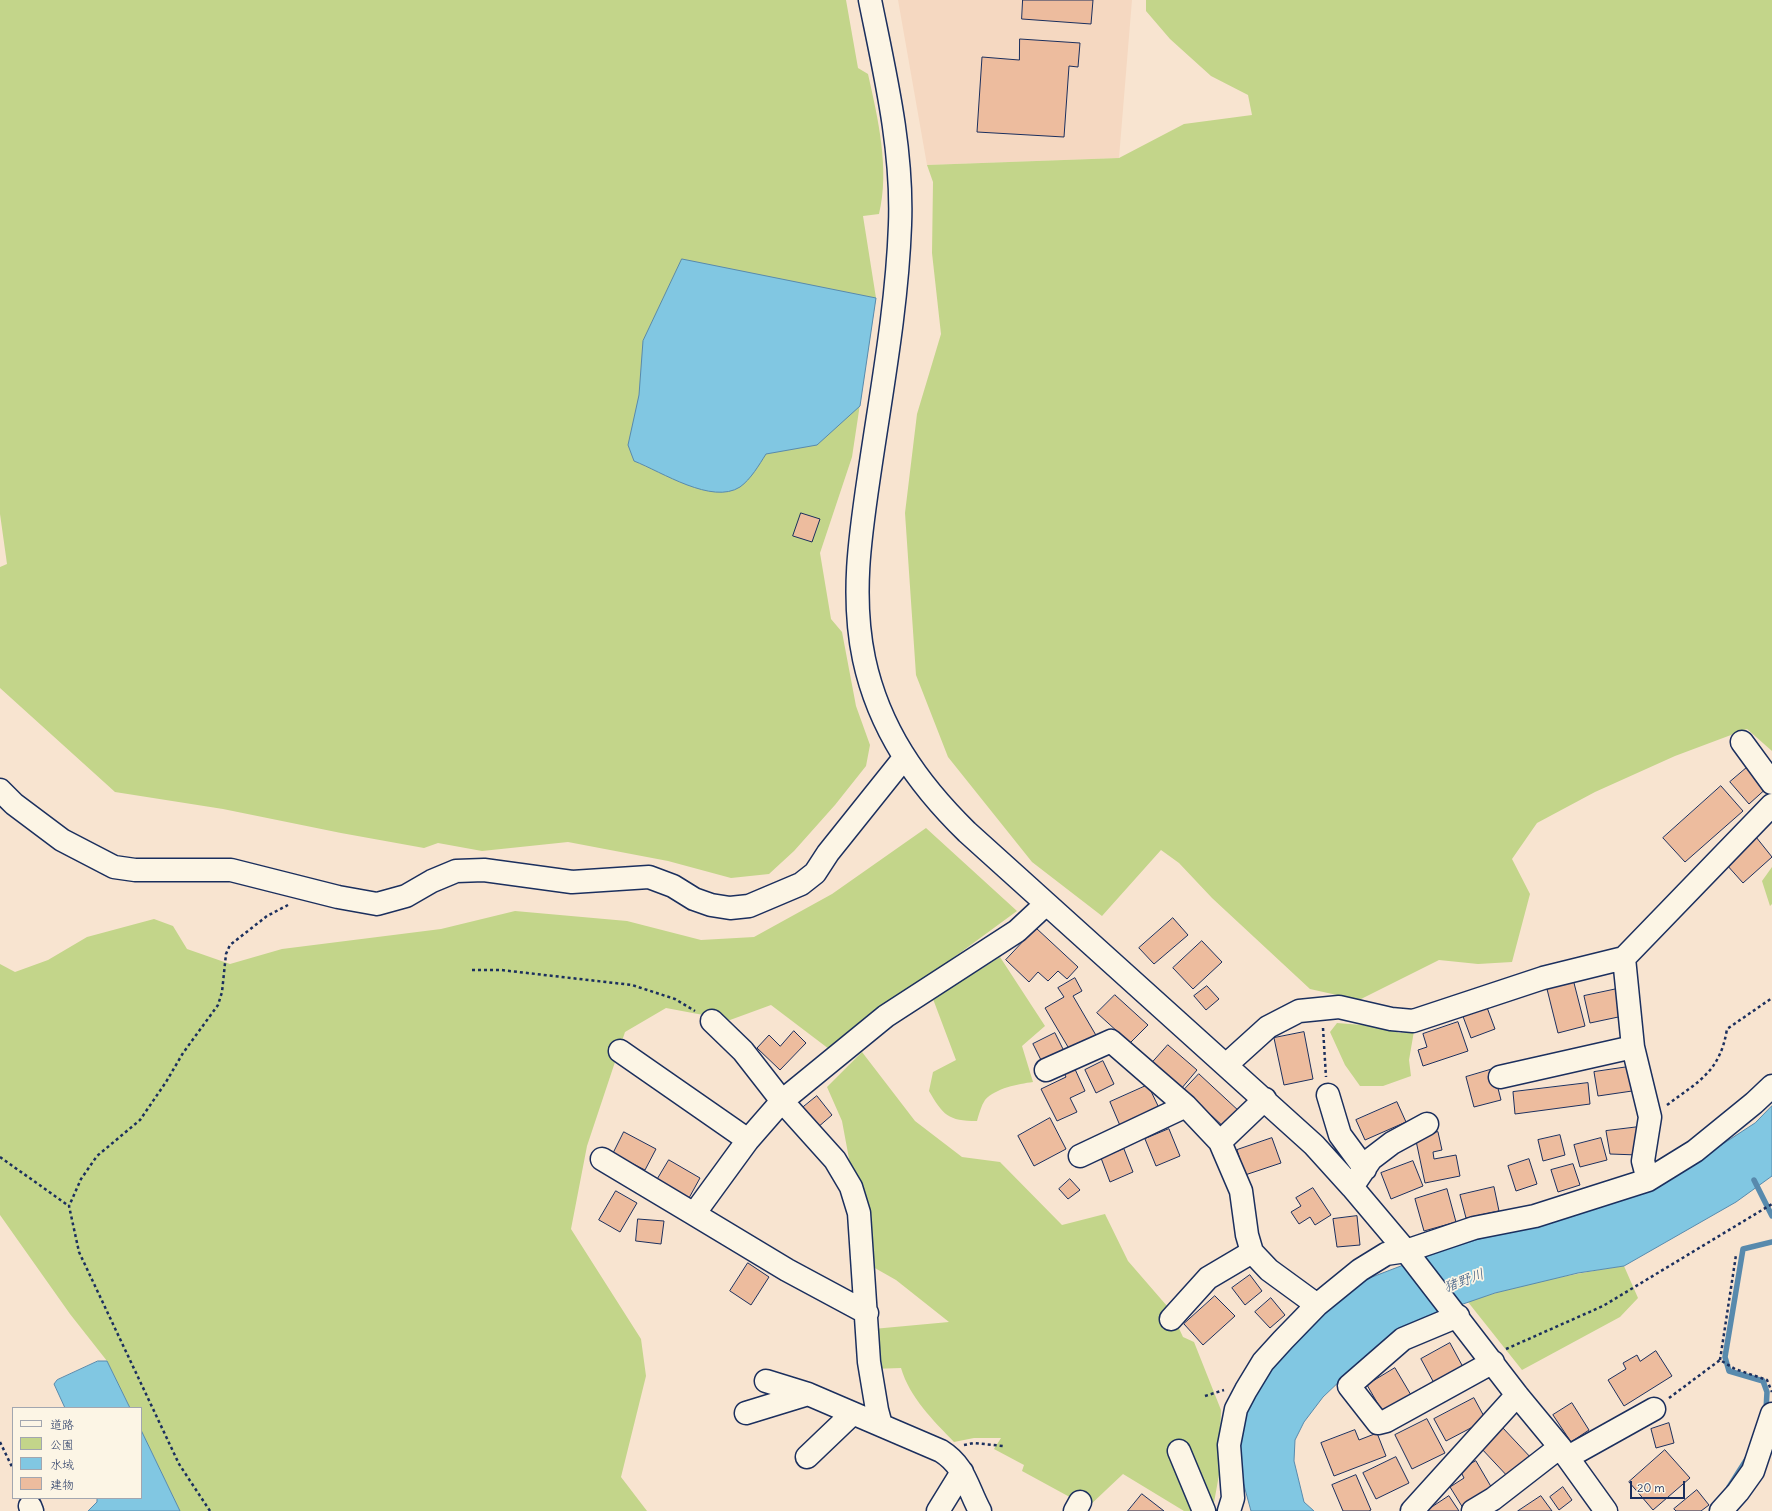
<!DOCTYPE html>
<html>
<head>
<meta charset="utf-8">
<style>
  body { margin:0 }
  #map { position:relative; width:1772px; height:1511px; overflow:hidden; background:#f8e4d0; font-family:Delius,"Klee One",sans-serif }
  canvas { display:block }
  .legend { position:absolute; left:12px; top:1407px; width:130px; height:92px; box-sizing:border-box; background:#fcf5e5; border:1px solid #a2a6af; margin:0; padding:5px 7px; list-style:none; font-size:12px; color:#1b2f5e }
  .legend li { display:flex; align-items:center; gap:8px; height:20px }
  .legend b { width:20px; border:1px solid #a2a6af }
  .scale { position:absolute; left:1630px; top:1481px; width:55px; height:18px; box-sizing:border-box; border:2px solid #1b2f5e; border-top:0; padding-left:5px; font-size:12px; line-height:14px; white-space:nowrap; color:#1b2f5e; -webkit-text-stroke:3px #fcf5e5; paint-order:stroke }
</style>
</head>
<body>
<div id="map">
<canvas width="1772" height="1511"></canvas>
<ul class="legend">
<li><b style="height:5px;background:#fcf5e5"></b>道路</li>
<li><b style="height:11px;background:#c3d58a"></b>公園</li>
<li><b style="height:11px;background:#81c7e2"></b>水域</li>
<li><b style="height:11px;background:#edbc9e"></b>建物</li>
</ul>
<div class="scale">20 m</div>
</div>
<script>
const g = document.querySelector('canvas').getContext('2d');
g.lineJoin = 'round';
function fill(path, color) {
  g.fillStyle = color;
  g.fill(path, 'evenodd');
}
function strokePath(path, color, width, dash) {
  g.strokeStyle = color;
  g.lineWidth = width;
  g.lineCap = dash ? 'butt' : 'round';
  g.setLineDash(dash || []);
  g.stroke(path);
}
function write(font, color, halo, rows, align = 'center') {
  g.font = font + ' Delius,"Klee One",sans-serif';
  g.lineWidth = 3.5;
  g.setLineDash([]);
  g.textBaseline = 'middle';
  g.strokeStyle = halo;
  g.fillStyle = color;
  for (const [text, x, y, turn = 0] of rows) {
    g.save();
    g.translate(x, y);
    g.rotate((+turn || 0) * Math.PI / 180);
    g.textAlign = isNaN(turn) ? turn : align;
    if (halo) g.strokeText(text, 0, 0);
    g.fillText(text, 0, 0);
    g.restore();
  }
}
const built = new Path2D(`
  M898 0H1132L1119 158 927 165Z`);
const green = new Path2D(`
  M0 0H846L858 68 868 74C878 119 890 169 879 214L863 216 876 298 852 457 820 553 831 619 842 632 856 706 870 745 866 766 835 805 794 851 769 874 731 878 668 861 568 842 482 851 438 843 424 848 341 833 223 809 115 792 0 688V567L7 564 0 514Z
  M1146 0H1772V751L1747 729 1675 756 1595 792 1537 823 1512 859 1530 894 1512 962 1478 964 1439 960 1359 1000 1310 989 1212 898 1179 863 1161 850 1102 916 1032 862 948 757 916 675 905 513 917 414 941 334 932 253 933 182 927 165 1119 158 1184 124 1252 115 1248 95 1211 76 1170 39 1146 11Z
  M926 828 1017 911 829 1049 771 1005 730 1020 666 1008 625 1032 587 1146 571 1229 641 1339 646 1376 621 1477 647 1511H180L141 1430V1408H130L107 1361 70 1314 0 1215V964L15 972 48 960 87 937 154 919 173 926 187 949 230 964 282 949 441 929 515 911 627 921 701 940 754 937 832 894Z
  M1772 867V904L1770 906 1762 881Z
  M1000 957 1045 1026 1022 1046 1033 1082C1018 1084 996 1088 985 1100 981 1106 979 1114 977 1121 948 1121 943 1115 929 1091L933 1072 956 1060 933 999Z
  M1337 1023 1374 1026 1400 1033 1414 1031 1409 1060 1411 1076 1383 1086H1360L1345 1065 1330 1032Z
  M862 1052 915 1121 962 1157 1000 1162 1062 1225 1105 1214 1128 1261 1167 1306 1165 1323 1176 1322 1183 1337 1194 1342 1221 1410 1219 1475 1213 1508 1209 1511H1184L1123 1474 1088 1507 1022 1471 1024 1465 994 1449 1001 1438H974L954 1442C933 1420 910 1398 901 1368L871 1369 873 1329 949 1322 896 1280 866 1263 843 1182 850 1164 842 1121 827 1087Z
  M1624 1266 1638 1298 1620 1317 1522 1370 1468 1302C1519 1284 1572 1274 1624 1266Z`);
const water = new Path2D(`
  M682 259 876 298 860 406 817 445 766 454C759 465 751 479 740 487 712 505 662 472 634 461L628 445 639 395 643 341Z
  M1772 1106V1176L1736 1202 1624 1266 1578 1273 1495 1293 1431 1315 1395 1333 1364 1358 1323 1397 1304 1422 1295 1440 1294 1461 1304 1502 1314 1511H1251L1239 1467 1244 1404 1274 1360 1346 1287 1440 1251 1663 1183 1755 1123Z
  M98 1361H107L130 1408H65L54 1384 57 1380Z
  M141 1430 180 1511H88L97 1502V1498H141Z`);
const stream = new Path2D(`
  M1754 1180 1772 1216
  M1766 1410 1767 1392 1763 1381 1729 1371 1725 1357 1743 1249 1772 1242
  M1729 1487 1748 1457`);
const building = new Path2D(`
  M1023 0H1093L1091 24 1022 19Z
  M1020 39 1080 43 1078 67 1069 66 1064 137 977 132 982 57 1019 60Z
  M801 513 820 519 812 542 793 536Z
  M1750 765 1769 786 1749 804 1730 782Z
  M1721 786 1743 811 1685 862 1663 838Z
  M1756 837 1772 857 1743 883 1726 864Z
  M1173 918 1188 935 1154 964 1139 948Z
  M1036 928 1078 967 1067 979 1058 971 1048 981 1038 972 1029 982 1006 960Z
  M1202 941 1222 962 1193 989 1173 968Z
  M1075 978 1082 991 1073 996 1097 1037 1071 1052 1045 1008 1064 997 1058 988Z
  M1573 979 1585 1026 1558 1033 1546 985Z
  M1207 986 1219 999 1206 1010 1194 996Z
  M1617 989 1623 1016 1590 1023 1584 996Z
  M1115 995 1148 1025 1130 1043 1097 1013Z
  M1485 1002 1495 1029 1471 1038 1461 1011Z
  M1458 1022 1468 1051 1423 1066 1418 1050 1427 1047 1423 1034Z
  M794 1031 806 1043 780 1070 757 1048 769 1035 780 1046Z
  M1304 1032 1313 1079 1284 1085 1274 1038Z
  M1055 1033 1064 1051 1042 1062 1033 1044Z
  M1168 1045 1197 1070 1181 1089 1152 1063Z
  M1103 1061 1114 1084 1096 1093 1085 1070Z
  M1635 1066 1639 1090 1598 1096 1594 1072Z
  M1074 1067 1085 1091 1070 1098 1077 1112 1057 1121 1041 1089 1066 1077 1063 1071Z
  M1493 1069 1501 1100 1474 1107 1466 1077Z
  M1199 1074 1240 1112 1225 1128 1184 1090Z
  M1588 1083 1590 1104 1515 1114 1513 1092Z
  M1148 1085 1160 1110 1121 1128 1110 1102Z
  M817 1096 832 1115 817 1128 801 1109Z
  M1397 1102 1406 1122 1365 1140 1356 1120Z
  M1050 1118 1066 1149 1034 1166 1018 1136Z
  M1639 1127 1638 1155 1610 1154 1606 1131Z
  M1169 1129 1180 1156 1156 1166 1145 1139Z
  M624 1132 656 1149 645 1170 613 1154Z
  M1438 1132 1442 1150 1433 1152 1434 1159 1456 1155 1460 1176 1425 1183 1415 1136Z
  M1560 1135 1565 1155 1543 1161 1538 1140Z
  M1272 1138 1281 1163 1245 1175 1237 1150Z
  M1601 1138 1607 1160 1580 1167 1574 1145Z
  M1124 1149 1133 1172 1110 1182 1101 1158Z
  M1529 1159 1537 1184 1516 1191 1508 1166Z
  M669 1160 700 1178 689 1198 657 1180Z
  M1413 1161 1423 1186 1391 1199 1381 1173Z
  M1573 1164 1580 1185 1558 1192 1551 1170Z
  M1070 1179 1080 1190 1068 1199 1059 1189Z
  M1494 1187 1499 1211 1466 1218 1460 1195Z
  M1313 1188 1331 1215 1315 1225 1310 1217 1299 1224 1291 1212 1301 1206 1296 1198Z
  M1447 1189 1456 1222 1424 1231 1415 1199Z
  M616 1191 637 1203 620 1232 599 1220Z
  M1357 1216 1360 1245 1337 1247 1333 1219Z
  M638 1219 664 1221 661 1244 636 1241Z
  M748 1263 769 1277 751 1305 730 1291Z
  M1250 1275 1262 1291 1245 1305 1232 1288Z
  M1215 1296 1235 1316 1203 1345 1184 1324Z
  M1271 1298 1285 1315 1270 1328 1255 1312Z
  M1450 1343 1463 1367 1434 1383 1421 1359Z
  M1656 1351 1672 1376 1624 1406 1608 1380 1626 1369 1623 1363 1637 1355 1640 1361Z
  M1395 1368 1411 1395 1382 1411 1367 1385Z
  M1474 1398 1486 1420 1446 1441 1434 1419Z
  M1572 1403 1589 1430 1571 1442 1553 1415Z
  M1427 1419 1445 1453 1412 1469 1395 1435Z
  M1669 1423 1674 1443 1656 1448 1651 1429Z
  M1502 1427 1533 1460 1511 1480 1480 1447Z
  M1355 1430 1359 1440 1377 1433 1386 1456 1334 1476 1321 1443Z
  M1665 1450 1690 1478 1653 1510 1629 1482Z
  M1396 1457 1409 1483 1376 1499 1363 1473Z
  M1476 1461 1493 1490 1463 1508 1450 1487 1464 1478 1460 1470Z
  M1356 1475 1371 1510 1369 1511H1343L1332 1485Z
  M1563 1487 1572 1500 1559 1510 1550 1497Z
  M1697 1490 1709 1505 1701 1511H1676L1674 1509Z
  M1142 1494 1164 1511H1128Z
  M1449 1496 1459 1511H1426Z
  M1541 1496 1552 1511H1518Z`);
const path = new Path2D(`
  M472 970H501L632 985 675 999 695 1011
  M1323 1028 1326 1077
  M1667 1105C1699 1081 1720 1072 1727 1029L1772 998
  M0 1157 69 1206
  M1506 1349 1603 1306 1772 1204
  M1720 1360 1736 1255
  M1205 1396 1224 1390
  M1669 1398 1720 1360 1735 1369 1767 1380 1772 1392
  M0 1442 13 1469
  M964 1445 974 1443 1003 1446
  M210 1511 179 1464 79 1252 69 1206 81 1179 97 1156 140 1120 166 1082 183 1053 218 1005 222 992 226 954 230 945 267 916 288 905`);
const minor = new Path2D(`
  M870 0C885 74 903 149 900 225 897 309 881 393 869 476 860 537 851 597 864 659 879 729 917 783 967 832L1314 1145 1352 1187 1406 1251 1517 1395 1560 1447 1606 1511
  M1742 742 1772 783
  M0 790 14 804 62 840 114 867 135 870H231L338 897 377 904 406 896 432 881 456 871 484 870 572 882 649 877 673 886 694 899 711 905 730 908 749 906 801 884 815 873 828 853 904 758
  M1624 958 1633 1047 1650 1117 1643 1161 1648 1180
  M712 1021 743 1051 782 1101 835 1160 851 1187 859 1213 869 1362 877 1410 881 1425
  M620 1051 748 1140
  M1226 1065 1268 1027 1299 1011 1339 1007 1391 1019 1413 1021 1543 978 1624 958 1772 805
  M1046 1070 1111 1041 1186 1106 1220 1142 1241 1191 1247 1235 1252 1252 1269 1270 1317 1305
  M1500 1077 1633 1047
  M1328 1095 1340 1135 1365 1169
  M1220 1142 1265 1099
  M1080 1156 1186 1106
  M602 1159 694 1214
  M1352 1187 1371 1159 1392 1143 1427 1124
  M867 1313 787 1270 694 1214 748 1140 782 1101 886 1016 1017 931 1046 904
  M1458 1316 1403 1339 1349 1386 1378 1423 1386 1421 1493 1362
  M1171 1319 1208 1278 1252 1252
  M766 1381 808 1394 941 1451C965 1466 967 1487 980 1511
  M746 1413 808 1394
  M1179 1451 1204 1511
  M807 1457 852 1414
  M1568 1457 1654 1409
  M30 1506 32 1511
  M938 1511 962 1472
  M1075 1511 1080 1502
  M1229 1511 1233 1498 1229 1445 1236 1409 1246 1390 1263 1362 1283 1340 1317 1305 1360 1270 1386 1254 1406 1251 1474 1228 1535 1216 1648 1180 1695 1151 1754 1103 1772 1086
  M1412 1511 1517 1395
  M1473 1511 1493 1499 1560 1447
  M1721 1511 1738 1492 1753 1471 1772 1414`);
const waterNames = [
  ["猪野川",1464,1281,-20]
];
fill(built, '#f5d8c1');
fill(green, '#c3d58a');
fill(water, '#81c7e2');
strokePath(water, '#588aad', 1);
strokePath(stream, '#588aad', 5.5);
fill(building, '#edbc9e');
strokePath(building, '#1b2f5e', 1);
strokePath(minor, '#1b2f5e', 25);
strokePath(path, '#1b2f5e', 2.5, [3, 3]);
strokePath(minor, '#fcf5e5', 22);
write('italic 14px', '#34557f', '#fcf5e5', waterNames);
</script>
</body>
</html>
